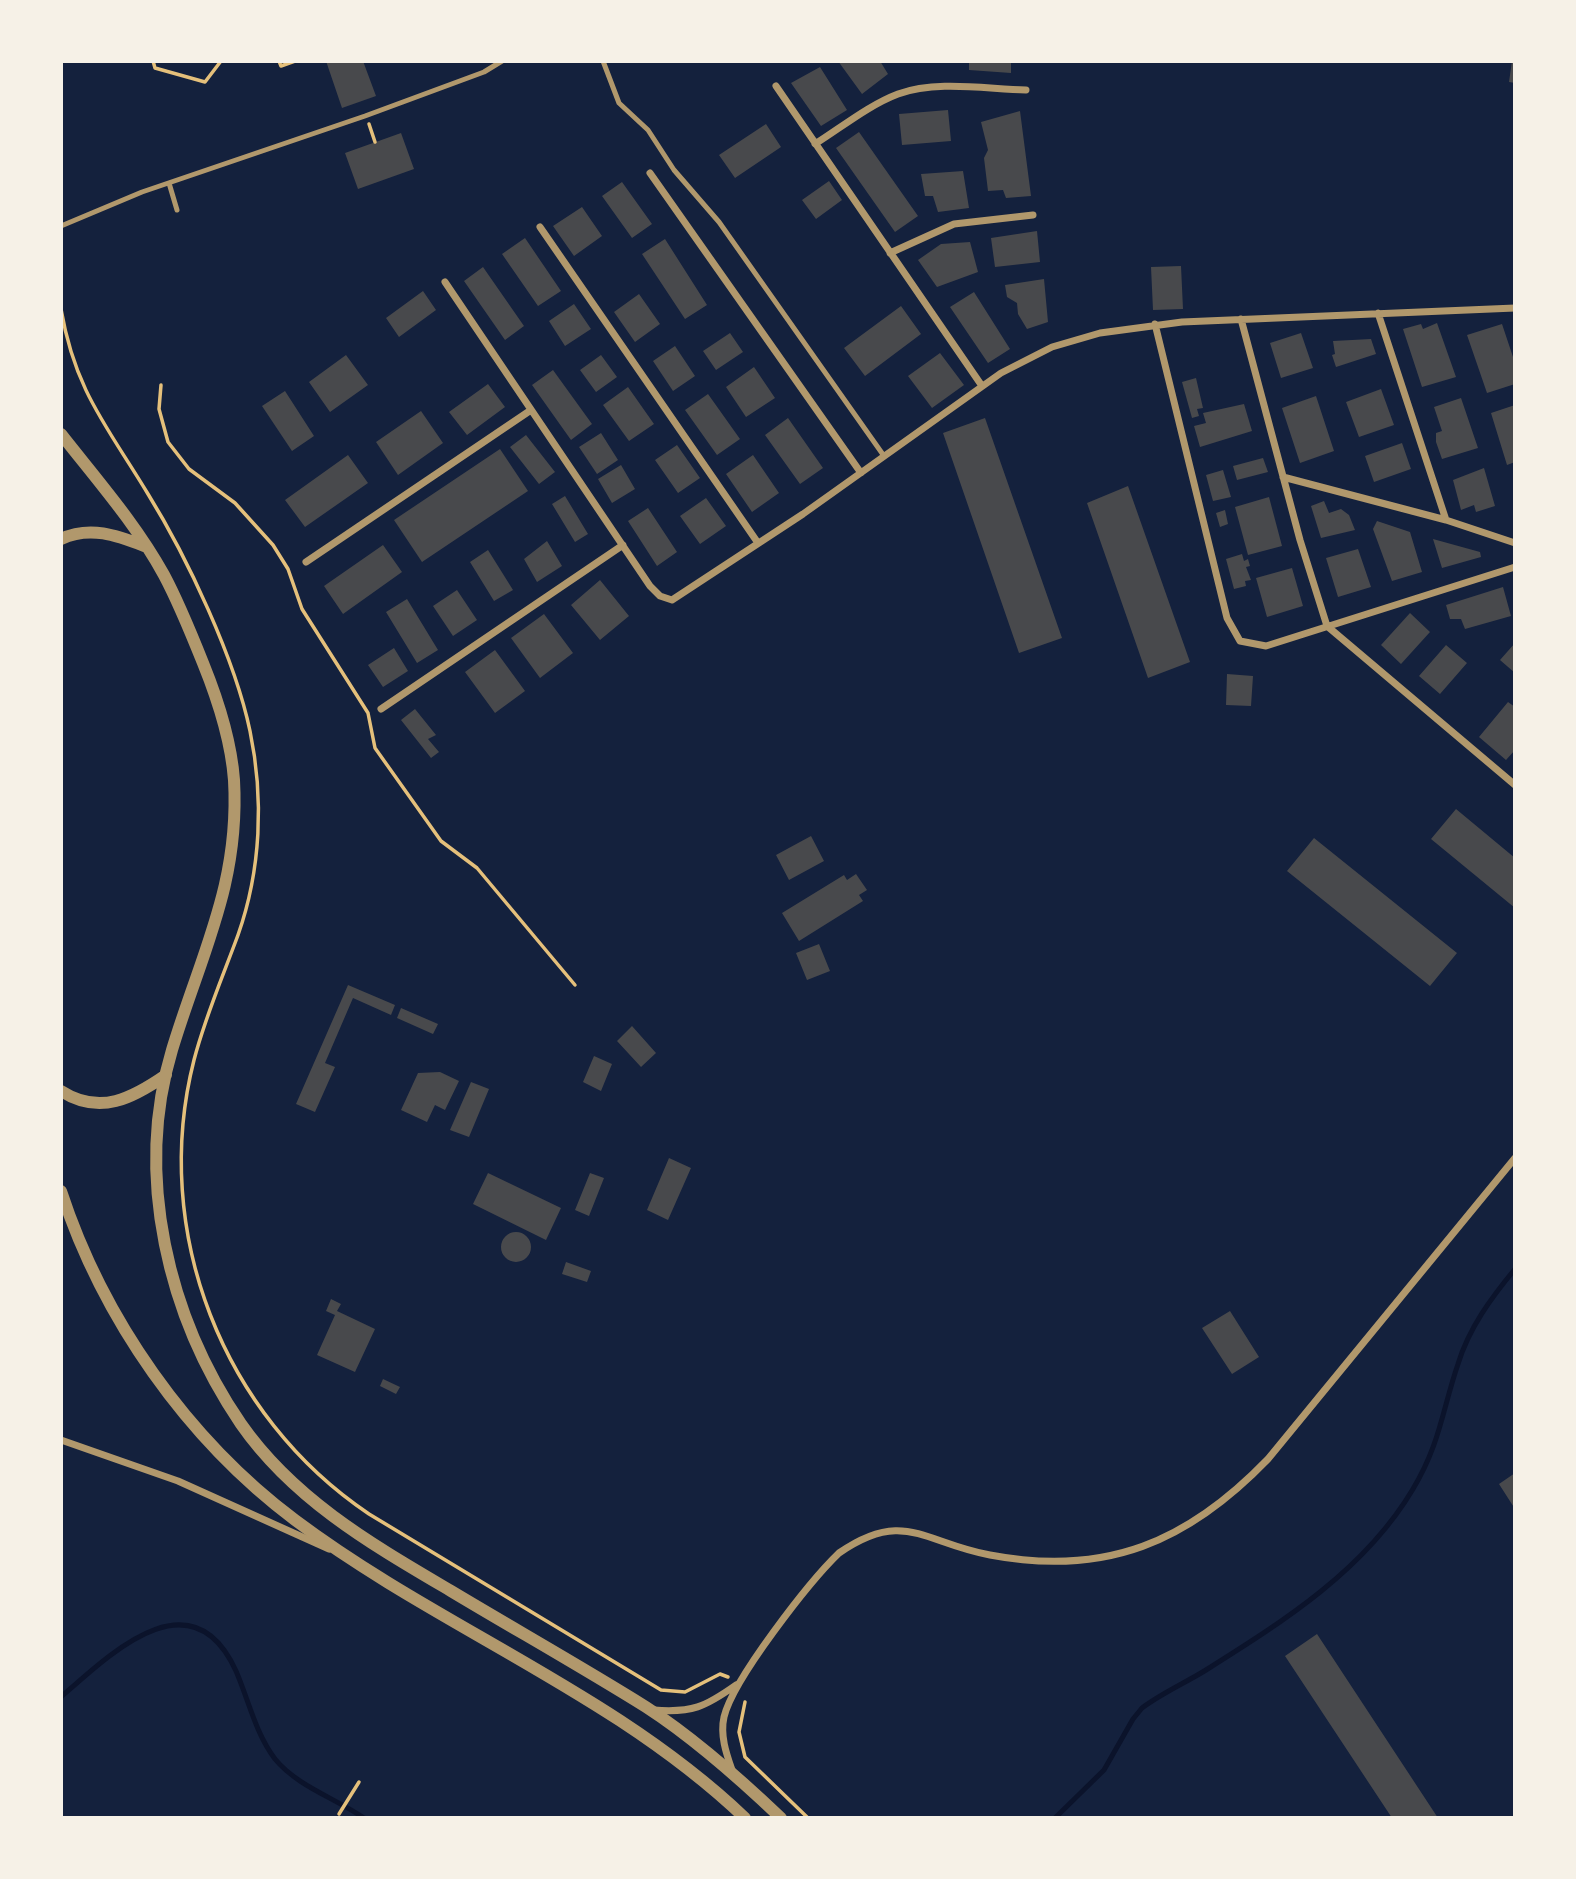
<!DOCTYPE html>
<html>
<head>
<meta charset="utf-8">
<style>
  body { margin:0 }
  #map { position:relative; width:1576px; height:1879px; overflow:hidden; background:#14213d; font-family:Lora,serif }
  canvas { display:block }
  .frame { position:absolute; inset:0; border:63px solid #f6f1e7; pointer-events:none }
</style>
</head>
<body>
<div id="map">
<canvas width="1576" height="1879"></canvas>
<div class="frame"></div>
</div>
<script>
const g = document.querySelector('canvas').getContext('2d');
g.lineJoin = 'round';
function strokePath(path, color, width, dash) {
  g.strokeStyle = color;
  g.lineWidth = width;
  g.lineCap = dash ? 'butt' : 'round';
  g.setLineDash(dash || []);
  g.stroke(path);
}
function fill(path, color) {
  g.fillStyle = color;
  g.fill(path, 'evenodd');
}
const stream = new Path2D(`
  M61 1697C111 1653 192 1574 236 1671 249 1701 255 1732 275 1759 297 1786 335 1798 364 1818
  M1055 1818 1104 1770 1133 1719 1142 1708C1162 1693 1185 1683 1206 1670 1284 1621 1365 1570 1413 1489 1440 1444 1442 1411 1458 1364 1469 1328 1491 1298 1515 1269`);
const building = new Path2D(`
  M326 61H363L376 96 342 108Z
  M838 61H880L888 74 862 94Z
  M969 61H1011V73L969 70Z
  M1512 61H1515V83L1509 82Z
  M820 67 847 110 821 126 791 83Z
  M948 110 951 141 902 145 899 114Z
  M1020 111 1031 196 1006 198 1003 190 988 191 984 158 988 150 981 122Z
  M766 124 781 147 735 178 719 155Z
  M859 132 918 216 895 232 836 148Z
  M401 133 414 169 358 189 345 153Z
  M963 171 969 208 938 212 933 196H925L921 174Z
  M829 181 842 200 816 219 802 200Z
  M622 182 652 224 632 238 602 196Z
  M582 207 602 236 574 256 553 226Z
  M1037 231 1040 262 995 267 991 238Z
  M525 238 561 291 538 306 502 254Z
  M665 239 707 305 685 319 642 254Z
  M970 242 978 272 937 287 918 260 941 244Z
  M1181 266 1183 309 1153 310 1151 267Z
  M483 267 524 326 505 340 464 281Z
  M1044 279 1048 322 1027 329 1018 314 1017 303 1007 297 1005 285Z
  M423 291 436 310 399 337 386 318Z
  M974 292 1010 349 988 363 950 307Z
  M639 294 660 324 635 342 614 312Z
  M574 304 591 329 565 346 549 321Z
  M901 306 921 334 865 376 844 348Z
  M1437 323 1456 377 1422 387 1403 329 1421 324 1423 329Z
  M1502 324 1515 363V384L1487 393 1467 335Z
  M730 333 743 352 716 370 703 351Z
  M1301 333 1313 368 1281 378 1270 343Z
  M1371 339 1376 354 1336 367 1332 355 1335 354 1333 341Z
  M675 346 695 376 673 391 653 361Z
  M940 353 964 385 932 408 908 376Z
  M346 355 368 385 330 412 309 382Z
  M601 355 617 377 596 392 580 370Z
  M754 367 775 398 746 417 726 387Z
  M553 370 592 424 571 440 532 385Z
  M1196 378 1203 408 1197 409 1199 416 1192 418 1182 382Z
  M488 384 505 407 467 435 449 412Z
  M628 387 654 424 629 441 603 405Z
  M1381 389 1394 425 1359 437 1346 402Z
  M285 391 314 436 292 451 262 406Z
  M708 394 740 439 717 455 685 410Z
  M1316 396 1334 451 1300 463 1282 408Z
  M1461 398 1478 448 1442 459 1436 442V433L1442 431 1434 407Z
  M1244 404 1252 431 1200 447 1194 426 1206 423 1203 413Z
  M1515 405V462L1507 465 1491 413Z
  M421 411 443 443 398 475 376 442Z
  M788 418 823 468 800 484 765 435Z
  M985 418 1062 638 1019 653 943 433Z
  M601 433 618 460 597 474 579 447Z
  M526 435 555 472 539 484 510 447Z
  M1402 443 1411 469 1374 482 1365 456Z
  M677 445 700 478 678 493 655 460Z
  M500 449 528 491 422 562 394 520Z
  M348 455 368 483 305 527 285 500Z
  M753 455 779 493 752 512 726 474Z
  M1263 458 1268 472 1237 480 1233 466Z
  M621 465 635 489 612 503 598 479Z
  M1484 468 1495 506 1476 512 1474 505 1461 510 1453 480Z
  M1223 470 1231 497 1213 501 1206 475Z
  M1128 486 1190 662 1148 678 1087 503Z
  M565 496 588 534 575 542 552 504Z
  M1269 497 1282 546 1248 555 1235 507Z
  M706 498 726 526 700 544 680 516Z
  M1324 501 1329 513 1341 509 1349 515 1355 530 1321 538 1311 506Z
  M648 508 677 552 657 566 628 521Z
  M1225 510 1228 524 1220 527 1216 513Z
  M1377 521 1410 532 1422 572 1392 581 1373 529Z
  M1433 539 1480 552 1481 557 1442 568Z
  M547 541 562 566 537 582 524 559Z
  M383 545 402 572 343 614 324 586Z
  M1358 549 1371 587 1338 597 1326 558Z
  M488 550 513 590 494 601 470 562Z
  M1242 554 1244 561 1248 559 1250 566 1246 567 1251 580 1245 581 1246 586 1234 589 1226 559Z
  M1292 568 1303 606 1267 617 1256 578Z
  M600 580 629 616 600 640 571 605Z
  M1503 587 1511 616 1465 629 1461 619H1450L1446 605Z
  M457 590 477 620 453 636 433 606Z
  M407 599 438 650 417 663 386 612Z
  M1410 613 1430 632 1401 664 1381 645Z
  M544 614 573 653 540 678 511 638Z
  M1515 643V673L1500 660Z
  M1446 645 1467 663 1440 694 1419 676Z
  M394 648 408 671 383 687 368 665Z
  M495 650 525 691 495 713 465 672Z
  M1227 674 1253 676 1251 706 1226 705Z
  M1508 702 1515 707V750L1506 760 1479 737Z
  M415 709 436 735 428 739 439 752 431 758 401 720Z
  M1456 809 1515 858V908L1431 839Z
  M811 836 824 861 789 880 776 855Z
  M1314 838 1457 953 1430 986 1287 871Z
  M856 874 867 890 859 895 863 901 799 941 782 913 844 875 847 880Z
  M819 944 830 971 807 980 796 953Z
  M348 985 395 1005 391 1015 353 998 325 1063 335 1067 315 1112 296 1104Z
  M401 1008 438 1024 433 1034 397 1018Z
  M632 1026 656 1053 641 1067 617 1041Z
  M594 1056 612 1064 601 1091 583 1082Z
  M440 1072 459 1081 445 1110 435 1105 427 1122 401 1110 418 1073Z
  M471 1082 489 1089 469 1137 450 1130Z
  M669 1158 691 1168 668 1220 647 1210Z
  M488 1173 561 1208 546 1240 473 1204Z
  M590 1173 604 1178 589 1216 575 1210Z
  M501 1247a15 15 0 1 1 30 0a15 15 0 1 1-30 0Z
  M566 1262 591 1271 587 1282 562 1274Z
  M331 1299 341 1304 337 1311 375 1329 355 1372 317 1355 335 1315 326 1311Z
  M1230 1311 1259 1357 1232 1374 1202 1328Z
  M383 1379 400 1387 396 1394 380 1386Z
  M1515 1473V1509L1499 1484Z
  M1317 1634 1438 1818H1392L1285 1656Z`);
const path = new Path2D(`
  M153 61 155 68 205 82 221 61
  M279 61 281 66 295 61
  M369 124 375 142
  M61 309C75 391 107 426 148 494 187 557 235 659 250 731 264 798 261 870 238 935 223 976 205 1017 194 1060 150 1232 223 1416 369 1514L661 1690 685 1692 720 1674 728 1677
  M161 385 159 409 168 442 189 469 235 503 273 545 288 569 302 609 368 713 375 748 441 841 477 868 575 985
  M745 1702 739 1732 745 1757 808 1818
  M339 1814 359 1782`);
const service = new Path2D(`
  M603 61 619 103 648 130 674 170 719 222 884 456
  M169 183 177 210
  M61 226 142 192 365 116 484 72 502 61`);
const minor = new Path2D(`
  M776 86 982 386
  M815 144C842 127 869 105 898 94 937 80 985 89 1026 90
  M650 173 861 473
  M540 227 758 543
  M890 253 954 224 1033 215
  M445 282 650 586 660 596 672 600 803 514 1001 373 1052 347 1100 333 1182 322 1515 308
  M1378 313 1446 520
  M1241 319 1300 540 1327 626 1515 785
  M1155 324 1227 618 1240 641 1266 646 1515 567
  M1283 477 1446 520 1515 543
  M306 562 531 410
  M381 709 623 545
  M61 1440 178 1481 329 1549
  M654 1710C692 1713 705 1707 736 1685
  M732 1770C726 1753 720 1735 724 1717 733 1679 810 1581 839 1553 904 1508 924 1543 990 1555 1106 1577 1188 1542 1268 1459L1515 1158`);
const tertiary = new Path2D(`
  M61 434C97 480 136 524 164 575 179 603 191 633 203 663 218 700 231 739 234 780 240 884 201 954 172 1050 134 1176 168 1317 241 1424 294 1500 373 1545 451 1591 516 1630 582 1667 646 1707 694 1738 739 1778 781 1818
  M61 539C91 525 118 536 147 547
  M61 1091C100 1116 133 1098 166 1075
  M61 1191C103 1319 187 1439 295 1520 439 1628 613 1692 745 1818`);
strokePath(stream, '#0b132b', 5);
fill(building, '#48494c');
strokePath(path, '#e5c07b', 3.5);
strokePath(service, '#b1986c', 5);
strokePath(minor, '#b1986c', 7);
strokePath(tertiary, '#b1986c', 12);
</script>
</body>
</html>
